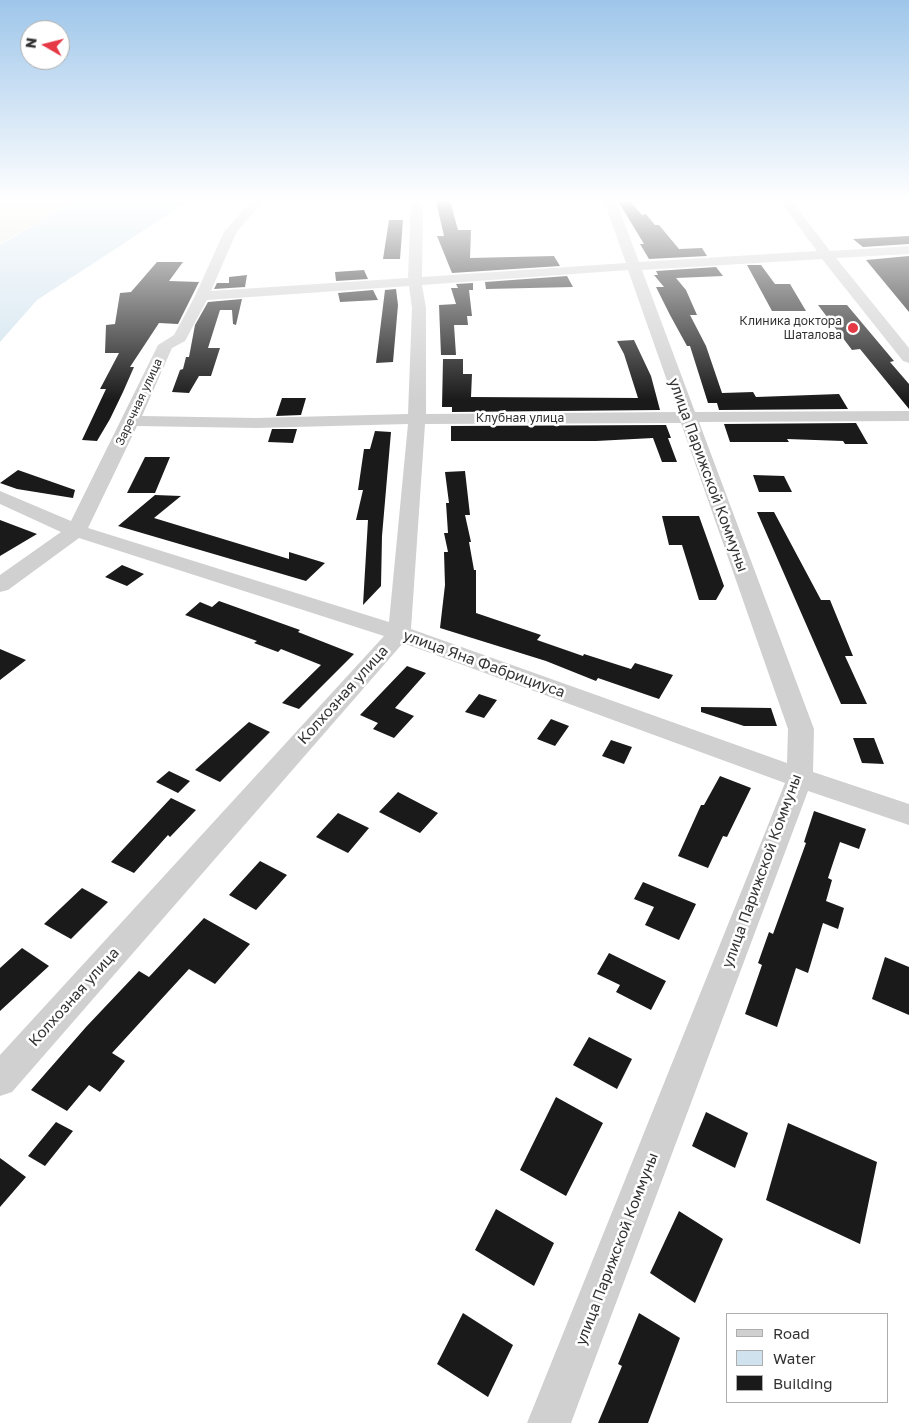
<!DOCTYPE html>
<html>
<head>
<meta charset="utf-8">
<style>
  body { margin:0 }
  #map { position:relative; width:909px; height:1423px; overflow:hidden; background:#fff; font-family:"Golos Text",sans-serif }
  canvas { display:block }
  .legend { position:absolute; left:726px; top:1313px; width:162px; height:90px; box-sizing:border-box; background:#fff; border:1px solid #adadad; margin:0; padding:6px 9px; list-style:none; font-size:15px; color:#333 }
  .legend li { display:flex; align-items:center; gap:10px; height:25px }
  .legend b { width:25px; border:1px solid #adadad }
  .north { position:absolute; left:20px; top:20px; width:50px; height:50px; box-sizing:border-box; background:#fff; border:1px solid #adadad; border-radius:50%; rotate:278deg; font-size:14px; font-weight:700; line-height:20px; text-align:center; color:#333 }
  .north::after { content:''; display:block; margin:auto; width:18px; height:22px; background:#e63946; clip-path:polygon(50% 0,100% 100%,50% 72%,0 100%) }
</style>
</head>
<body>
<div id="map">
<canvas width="909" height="1423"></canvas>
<ul class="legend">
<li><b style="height:6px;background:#d0d0d0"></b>Road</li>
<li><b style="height:14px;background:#cfe2ee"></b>Water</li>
<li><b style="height:14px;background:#1a1a1a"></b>Building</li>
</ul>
<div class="north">N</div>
</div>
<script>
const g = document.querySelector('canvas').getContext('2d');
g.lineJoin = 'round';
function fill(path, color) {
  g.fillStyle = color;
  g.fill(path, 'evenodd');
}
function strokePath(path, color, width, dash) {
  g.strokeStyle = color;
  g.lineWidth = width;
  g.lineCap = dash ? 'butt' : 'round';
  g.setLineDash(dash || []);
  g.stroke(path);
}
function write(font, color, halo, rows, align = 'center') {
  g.font = font + ' "Golos Text",sans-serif';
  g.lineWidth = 5;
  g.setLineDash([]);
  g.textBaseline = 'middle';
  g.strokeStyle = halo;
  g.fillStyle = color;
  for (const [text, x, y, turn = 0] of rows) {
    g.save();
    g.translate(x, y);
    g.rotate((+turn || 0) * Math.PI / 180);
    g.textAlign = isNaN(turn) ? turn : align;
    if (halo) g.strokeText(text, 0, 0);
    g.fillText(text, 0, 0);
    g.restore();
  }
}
const green = new Path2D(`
  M0 201H74L0 244Z`);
const water = new Path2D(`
  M74 201H189L37 300 0 342V245Z`);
const building = new Path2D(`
  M436 201H450L458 230H471L470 258 554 256 560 266 452 273 437 236H444Z
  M618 201H630L642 215 646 214 655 225H659L679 249 702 248 707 256 649 259 640 244H644Z
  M389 220H403L400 259H383Z
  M909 236V244L863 247 853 239Z
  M909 256V312L866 260Z
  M157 262H183L169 281 199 282 178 324 159 323 130 367H134L123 392 110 419 97 441 82 440 106 389H100L119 353H105L106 325 115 324 120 293 131 292Z
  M747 265H761L775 284H790L806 311H772Z
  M716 267 723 276 676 278 686 290 697 315H690L706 346 722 393 753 392 756 397 839 394 848 409 719 410 717 403H708L690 346H687L670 315 656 287H664L654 275H658L656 271Z
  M364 270 368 279 336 281 335 272Z
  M247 275 245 287 214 289 217 283H229V277Z
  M567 276 573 287 486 289 485 282Z
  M473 283V290H469L472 316H467L468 325H454L456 355H441L439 305 456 304 451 288H458L456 284Z
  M396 289 398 305 393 362 376 363 385 290Z
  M373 290 378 300 340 302 338 293Z
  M242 299 236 325 233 324 232 310H220L208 348H220L211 376H199L189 393 172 392 180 370 183 369 186 357H189L195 325 208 302Z
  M818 305H847L894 361 890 362 909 384V409L860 349 852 350Z
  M634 340 651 376 660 410 452 412V407H442L443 359H463V374H472L471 397 638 398 624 354 617 341Z
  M282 398H306L301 415 276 416Z
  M856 423 868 444H845L843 441 787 439 789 442H730L724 424Z
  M666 425 671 438H668L677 462H662L653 438 596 441H451V426Z
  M272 429H297L293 443 268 442Z
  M375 431 391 432 382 536 381 586 363 605 368 520H356L363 490H358L364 449H370Z
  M145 457H170L155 493H127Z
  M18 470 75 490 73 498 17 489 0 483Z
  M465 471 470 515H465L471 542H469L474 570H476V613L541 635 537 640 583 656 584 654 631 669 635 663 673 675 659 699 598 678 596 681 546 661 440 628 445 585 444 552H448L444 533H448L446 503H449L445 472Z
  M753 475 784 476 792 492H759Z
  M155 495 181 496 154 518 289 559V552L325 563 306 581 118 526Z
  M757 512H774L821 600H830L853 656H845L867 704H841Z
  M662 516H699L724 586 716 600H699L682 545H669Z
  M0 520 37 534 0 556Z
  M122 565 144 574 127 586 105 577Z
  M219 601 300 630 298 632 354 654 299 709 282 703 321 665 281 649 278 652 254 643 257 641 185 615 200 602 212 607Z
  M0 649 26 660 0 680Z
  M407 666 426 673 395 708 414 716 394 738 373 729 378 723 360 715Z
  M479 694 497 700 484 718 465 712Z
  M701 707 771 708 777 726H744L701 712Z
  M551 719 569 726 555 746 537 739Z
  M249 722 270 732 220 782 195 770Z
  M853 738H874L884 764 862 763Z
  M611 740 632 747 624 764 602 756Z
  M169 771 190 781 178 793 156 782Z
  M720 776 751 788 727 837 723 836 708 868 678 856 701 805H704Z
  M398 792 438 813 420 833 379 812Z
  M171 798 196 810 170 837 168 835 134 873 111 862Z
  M814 811 866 829 859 849 840 842 828 878 832 880 826 901 844 908 838 929 823 923 808 973 796 968 777 1027 745 1014 762 965 758 963 769 932 773 934 806 843 804 842Z
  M338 813 369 828 348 853 316 837Z
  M260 861 287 875 256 910 229 895Z
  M643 882 696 904 679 940 645 925 654 907 634 899Z
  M82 888 108 902 71 939 44 924Z
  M204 918 250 944 215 984 189 969 112 1053 125 1061 100 1092 89 1085 67 1111 31 1090 86 1027 139 971 149 977Z
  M22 948 49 966 0 1011V968Z
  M609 953 666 981 651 1010 616 992 620 985 597 974Z
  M885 957 909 967V1015L872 999Z
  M589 1037 632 1059 617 1089 573 1065Z
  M556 1097 603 1123 566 1196 520 1170Z
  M706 1112 748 1133 735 1168 692 1146Z
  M56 1122 73 1131 45 1166 28 1156Z
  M788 1123 877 1162 860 1244 766 1200Z
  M0 1158 26 1177 0 1207Z
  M496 1209 554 1243 534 1286 475 1250Z
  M679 1211 723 1239 695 1303 650 1273Z
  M463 1313 513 1345 488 1397 437 1364Z
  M639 1313 680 1338 648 1423H598L622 1366 618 1364Z`);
const minor = new Path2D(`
  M251 201H263L236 233 211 291 408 278 411 201H423L422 277 626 263 604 201H616L639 262 817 251 780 201H792L830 251 909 246V254L836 258 909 348V363L903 361 822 259 642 270 695 412 909 411V421L699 422 814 729 813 772 909 804V825L808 791 571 1423H527L785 783 403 643 12 1092 0 1096V1055L384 636 79 538 8 590 0 592V575L61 532 0 504V491L71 521 158 345 174 335 195 296 224 232ZM628 270 678 412 426 414V308L422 285ZM409 286 412 308 408 414 256 418 142 416 172 348 185 341 207 300ZM681 423 788 729 787 763 411 629 425 424ZM408 424 389 622 88 528 137 426 256 428Z`);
const markers = [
  [853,328,6,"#e63946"]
];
const farPoinames = [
  ["Клиника доктора",842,321],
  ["Шаталова",842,335]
];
const farStreetnames = [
  ["Заречная улица",139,402,-65],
  ["Клубная улица",520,418]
];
const streetNames = [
  ["улица Парижской Коммуны",708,475,70],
  ["улица Яна Фабрициуса",484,664,20],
  ["Колхозная улица",343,695,-48],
  ["улица Парижской Коммуны",762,871,-70],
  ["Колхозная улица",74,997,-48],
  ["улица Парижской Коммуны",617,1249,-69]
];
fill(green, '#e6ecdf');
fill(water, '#cfe2ee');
fill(building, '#1a1a1a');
fill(minor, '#d0d0d0');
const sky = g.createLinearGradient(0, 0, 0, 400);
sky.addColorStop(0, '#9ec6ea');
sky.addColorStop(0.5, '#fff');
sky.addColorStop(1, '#ffffff00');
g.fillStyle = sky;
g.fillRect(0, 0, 909, 400);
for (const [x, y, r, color] of markers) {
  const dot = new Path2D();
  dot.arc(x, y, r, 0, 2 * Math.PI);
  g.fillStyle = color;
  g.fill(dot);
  strokePath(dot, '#fff', 2);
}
write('12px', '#333', '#fff', farPoinames, 'right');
write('12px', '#333', '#fff', farStreetnames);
write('15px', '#333', '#fff', streetNames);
</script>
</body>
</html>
